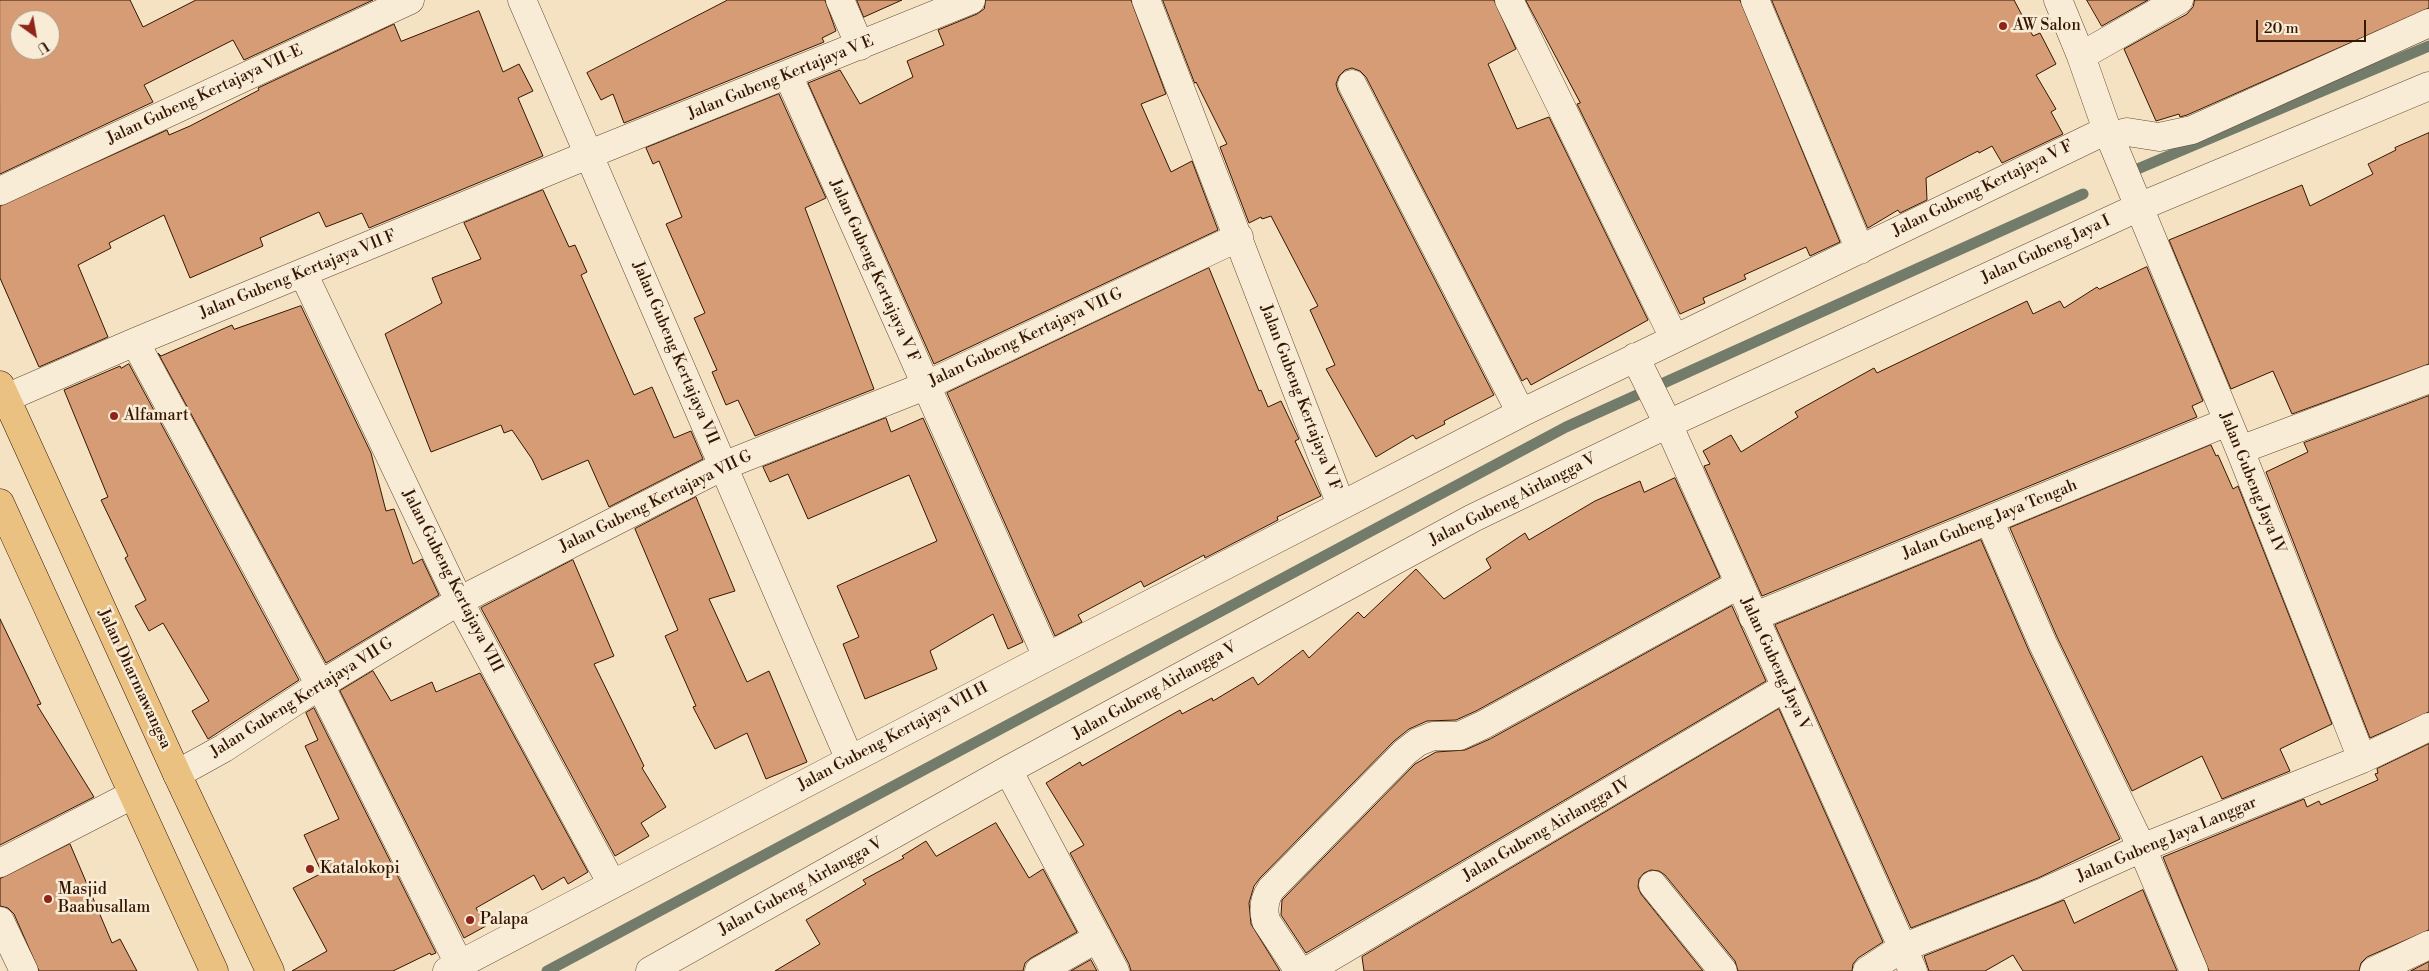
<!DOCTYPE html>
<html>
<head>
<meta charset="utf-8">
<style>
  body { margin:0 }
  #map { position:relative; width:2429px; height:971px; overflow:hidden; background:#f5e2c2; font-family:"Libre Bodoni",serif }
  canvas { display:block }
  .north { position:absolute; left:10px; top:10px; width:50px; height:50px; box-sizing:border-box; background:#f8ecd7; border:1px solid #aa9781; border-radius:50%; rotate:148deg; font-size:14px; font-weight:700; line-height:20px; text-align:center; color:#351701 }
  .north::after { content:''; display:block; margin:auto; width:18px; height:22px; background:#8f2418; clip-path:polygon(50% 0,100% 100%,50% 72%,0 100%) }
  .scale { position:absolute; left:2256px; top:20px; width:110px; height:22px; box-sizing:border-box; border:2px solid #351701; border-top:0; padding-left:6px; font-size:15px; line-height:18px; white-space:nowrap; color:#351701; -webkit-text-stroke:4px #f8ecd7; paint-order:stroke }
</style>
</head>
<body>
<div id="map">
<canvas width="2429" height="971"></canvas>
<div class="north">U</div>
<div class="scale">20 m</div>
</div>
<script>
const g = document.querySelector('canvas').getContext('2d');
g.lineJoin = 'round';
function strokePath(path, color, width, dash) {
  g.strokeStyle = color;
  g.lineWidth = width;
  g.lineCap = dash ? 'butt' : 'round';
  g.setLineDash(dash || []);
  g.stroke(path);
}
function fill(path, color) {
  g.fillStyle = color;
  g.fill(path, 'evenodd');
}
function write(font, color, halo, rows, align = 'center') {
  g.font = font + ' "Libre Bodoni",serif';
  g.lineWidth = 5;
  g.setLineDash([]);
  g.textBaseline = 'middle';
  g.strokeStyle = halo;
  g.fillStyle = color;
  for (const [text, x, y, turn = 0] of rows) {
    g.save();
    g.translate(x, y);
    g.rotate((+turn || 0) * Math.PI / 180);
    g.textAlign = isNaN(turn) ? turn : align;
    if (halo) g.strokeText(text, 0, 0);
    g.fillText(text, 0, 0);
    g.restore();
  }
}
const stream = new Path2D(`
  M2128 173 2429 46
  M547 971 1566 427 2083 194`);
const building = new Path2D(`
  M0 0H130L143 27 196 0H373L244 60 233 40 144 85 153 102 0 174ZM20 20H50V50H20Z
  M728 0H825L836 31 822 38 824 42 624 123 613 94 601 100 587 73Z
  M857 0H902L864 17Z
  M986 0H1131L1166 94 1141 104 1171 172 1192 161 1218 230 934 364 808 83 840 70 860 104 913 77 907 61 944 45 938 30 977 14 984 9Z
  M1163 0H1494L1516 49 1488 64 1517 129 1549 117 1648 320 1531 385 1527 378 1522 381 1366 77 1360 71 1352 68 1345 70 1339 76 1336 84 1338 91 1494 395 1444 421 1445 424 1416 439 1413 435 1376 457 1326 369 1335 365 1310 310 1318 306 1271 216 1262 219 1261 217 1249 223 1220 147 1227 144 1196 82 1195 83Z
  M1526 0H1740L1840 242 1810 256 1806 247 1744 275 1746 279 1703 298 1705 303 1680 314 1577 104 1580 103Z
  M1772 0H2014L2033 36 2040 33 2056 64 2036 75 2056 109 2051 112 2063 134 2002 163 1992 146 1979 153 1978 151 1926 178 1927 200 1900 213 1898 210 1868 228Z
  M2087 0H2148L2102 26Z
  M2195 0H2429V8L2187 115 2180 117 2179 114 2156 121 2124 49 2187 14 2193 7Z
  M479 11 503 72 519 64 533 91 518 98 543 156 369 228 362 213 326 227 319 212 260 238 263 246 190 278 164 215 109 243 111 248 78 265 108 337 39 367 0 278V206L167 130 169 135 190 126 259 90 258 88 394 24 401 41Z
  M779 94 826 198 805 208 874 389 755 436 738 400 726 405 712 372 717 370 694 318 705 313 666 224 682 217 659 161 653 164 646 148Z
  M2429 133V364L2292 414 2273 371 2231 389 2169 240 2302 185 2310 206 2373 174 2368 164 2396 150 2395 148Z
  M543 190 569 247 575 245 587 272 581 275 634 395 652 387 674 438 691 431 703 459 609 507 588 460 542 480 532 459 512 430 504 433 501 425 431 452 385 334 442 303 432 278 481 259 464 223Z
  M2147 267 2203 401 2192 406 2197 417 1762 596 1704 466 1710 464 1703 451 1731 435 1741 452 1798 417 1795 412 1874 368 1877 373 2027 301 2033 314 2060 301 2064 308 2097 287 2099 289Z
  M1209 268 1259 391 1261 390 1268 407 1281 401 1299 439 1295 441 1321 496 1277 517 1278 520 1205 558 1204 555 1144 587 1141 581 1078 615 1082 622 1055 636 947 393Z
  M301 306 371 453 386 511 394 509 413 564 422 559 439 595 326 663 158 353 161 356 232 325 234 329Z
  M129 364 299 680 208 739 192 711 209 701 163 623 149 631 135 606 146 600 125 558 128 556 101 500 108 497 64 390 120 366 121 368Z
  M2429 396V712L2370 738 2266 472 2308 452 2304 443Z
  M886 418 891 432 923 418 1023 642 1008 649 993 614 930 651 937 669 865 699 843 644 859 637 837 586 937 541 909 475 808 519 788 474 770 482 763 467Z
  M2211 445 2216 456 2218 455 2233 489 2238 486 2332 724 2280 749 2290 771 2222 799 2202 756 2132 791 2057 637 2010 528Z
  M1675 478 1720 577 1476 711 1456 720 1427 721 1409 729 1394 741 1260 878 1254 886 1249 903 1251 924 1280 971H1131L1129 964 1070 853 1084 845 1046 783 1080 762 1082 766 1180 710 1182 714 1212 698 1213 701 1253 677 1258 685 1303 650 1309 658 1358 612 1364 618 1416 569 1444 599 1491 568 1486 559 1525 533 1529 540 1595 501 1640 481 1644 492Z
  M696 497 735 591 709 599 747 682 769 671 807 762 766 779 747 733 715 749 693 707 696 706 665 636 678 630 635 529Z
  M1981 540 2029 651 2120 839 2038 878 1911 928 1775 625Z
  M573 560 614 656 594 664 644 766 642 768 666 807 641 823 649 836 615 856 481 608Z
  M1732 606 1766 681 1306 953 1281 915 1282 900 1415 764 1436 752 1465 750 1490 739Z
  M0 619 41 704 37 705 94 797 0 845Z
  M373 671 391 701 432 682 436 692 480 673 588 872 568 884 564 877 542 890 534 875 476 908 486 926 464 938 340 691Z
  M314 708 436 953 431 955 430 953 393 971H292L327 951 293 888 322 873 304 835 339 819 305 746 318 740 306 713Z
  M1779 709 1883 942 1858 958 1853 964 1852 971H1738L1735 961 1665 875 1659 871 1651 870 1644 873 1639 879 1638 887 1641 894 1703 971H1364L1362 957Z
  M2429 744V930L2367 957 2361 963 2359 971H2209L2163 857 2304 799 2307 807 2319 801 2321 805 2378 780 2375 774 2378 773 2377 769Z
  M996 823 1029 878 1043 869 1077 932 1031 958 1025 963 1023 971H775L820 944 806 920 866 884 863 880 904 858 902 856 926 841 936 856Z
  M70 844 112 943 120 939 137 971H39L14 914 8 908 0 906V879Z
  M2143 890 2177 971H2023L2013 955 1985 971H1929L1924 956 2064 900 2074 923Z
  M1091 960 1097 971H1071Z
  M2429 962V971H2411Z`);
const minor = new Path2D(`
  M522 0 850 760
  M840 0 860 46
  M1146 0 1341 505
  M1509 0 1674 338
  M1755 0 1860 250
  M2058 0 2081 56 2107 130 2240 450 2362 759
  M2081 56 2179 0
  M788 75 1047 657
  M1352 84 1521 413
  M2110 137 2127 132 2159 137 2192 130 2429 23
  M0 191 410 0
  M303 273 459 601 612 884
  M135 342 320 685 459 964
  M1635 357 1668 424 1913 971
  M6 398 135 342 590 154 971 0
  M2240 450 2429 379
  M1989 520 2043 644 2142 848 2194 971
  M1753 617 2227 422
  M1008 770 1115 971
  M177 774 224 748 320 685 459 601 723 466 925 386 1239 237
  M0 863 132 795
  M1653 885 1723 971
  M0 921 24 971
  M447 971 1047 657 1521 413 2107 130
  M650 971 1008 770 1473 518 1668 424 2139 207 2429 86
  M1039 971 1098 938
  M1299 971 1266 921C1263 910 1264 899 1271 889L1405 752 1418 742 1433 736H1459L1483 725 1738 585
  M1307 971 1786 687
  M1867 971 1902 948 2044 892 2142 848 2362 759 2429 727
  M2374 971 2429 945`);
const major = new Path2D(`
  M0 385 177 774 270 971
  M0 503 214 971`);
const markers = [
  [2003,26,5,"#8f2418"],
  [114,416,5,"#8f2418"],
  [310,869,5,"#8f2418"],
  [48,899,5,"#8f2418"],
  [470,920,5,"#8f2418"]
];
const poiNames = [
  ["AW Salon",2013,26],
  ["Alfamart",124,416],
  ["Katalokopi",320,869],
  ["Masjid",58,890],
  ["Baabusallam",58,908],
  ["Palapa",480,920]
];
const streetNames = [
  ["Jalan Gubeng Kertajaya V E",781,78,-22],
  ["Jalan Gubeng Kertajaya VII-E",205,95,-25],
  ["Jalan Gubeng Kertajaya V F",1983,189,-26],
  ["Jalan Gubeng Jaya I",2046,250,-25],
  ["Jalan Gubeng Kertajaya V F",874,271,66],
  ["Jalan Gubeng Kertajaya VII F",298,275,-22],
  ["Jalan Gubeng Kertajaya VII G",1026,338,-25],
  ["Jalan Gubeng Kertajaya VII",675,353,67],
  ["Jalan Gubeng Kertajaya V F",1300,398,69],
  ["Jalan Gubeng Jaya IV",2252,483,68],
  ["Jalan Gubeng Airlangga V",1513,500,-27],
  ["Jalan Gubeng Kertajaya VII G",656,502,-26],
  ["Jalan Gubeng Jaya Tengah",1990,520,-22],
  ["Jalan Gubeng Kertajaya VIII",452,581,63],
  ["Jalan Gubeng Jaya V",1775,664,65],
  ["Jalan Dharmawangsa",134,679,65],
  ["Jalan Gubeng Airlangga V",1155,691,-29],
  ["Jalan Gubeng Kertajaya VII G",302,698,-32],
  ["Jalan Gubeng Kertajaya VII H",893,737,-28],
  ["Jalan Gubeng Airlangga IV",1547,830,-30],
  ["Jalan Gubeng Jaya Langgar",2167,840,-23],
  ["Jalan Gubeng Airlangga V",801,887,-29]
];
strokePath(stream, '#737b6b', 11);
fill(building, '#d59c75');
strokePath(building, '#351701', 1);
strokePath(minor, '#654a31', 29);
strokePath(major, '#351701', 29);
strokePath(minor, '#f8ecd7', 28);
strokePath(major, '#eac181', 28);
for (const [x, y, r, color] of markers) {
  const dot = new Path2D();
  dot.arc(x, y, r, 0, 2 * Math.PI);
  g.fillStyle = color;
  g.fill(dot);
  strokePath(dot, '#f8ecd7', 2);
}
write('16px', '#351701', '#f8ecd7', poiNames, 'left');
write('16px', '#351701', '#f8ecd7', streetNames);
</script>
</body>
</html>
